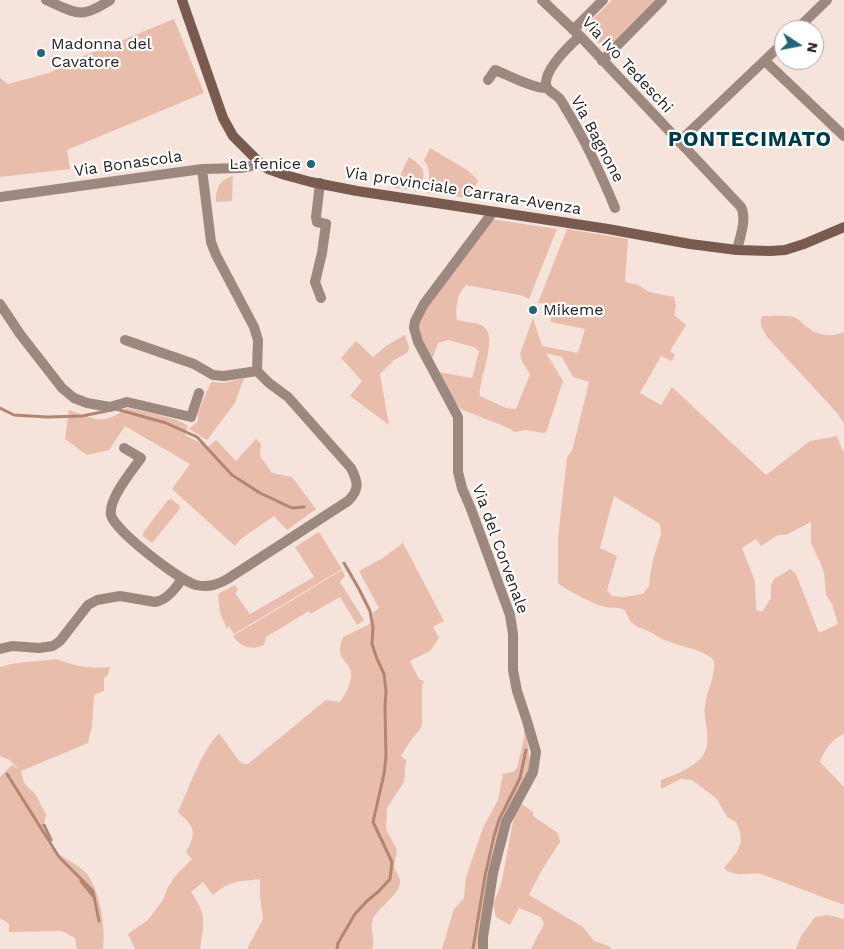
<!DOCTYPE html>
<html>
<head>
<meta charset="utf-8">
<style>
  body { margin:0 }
  #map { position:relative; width:844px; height:949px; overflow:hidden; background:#f5e3dc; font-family:"Work Sans",sans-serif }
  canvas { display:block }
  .north { position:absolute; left:774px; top:20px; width:50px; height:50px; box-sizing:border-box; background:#fff; border:1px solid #aaa7a7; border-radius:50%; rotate:101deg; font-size:14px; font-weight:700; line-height:20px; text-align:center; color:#2b2422 }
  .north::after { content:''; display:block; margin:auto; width:18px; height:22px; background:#25657a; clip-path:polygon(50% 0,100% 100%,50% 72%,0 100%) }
</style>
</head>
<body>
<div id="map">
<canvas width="844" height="949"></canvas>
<div class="north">N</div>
</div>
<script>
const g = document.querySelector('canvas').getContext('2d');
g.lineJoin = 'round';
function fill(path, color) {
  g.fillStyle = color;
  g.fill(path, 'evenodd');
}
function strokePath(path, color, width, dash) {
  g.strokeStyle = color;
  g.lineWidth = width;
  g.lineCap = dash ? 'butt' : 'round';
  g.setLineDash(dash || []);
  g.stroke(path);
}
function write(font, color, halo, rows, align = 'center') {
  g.font = font + ' "Work Sans",sans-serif';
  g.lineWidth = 4.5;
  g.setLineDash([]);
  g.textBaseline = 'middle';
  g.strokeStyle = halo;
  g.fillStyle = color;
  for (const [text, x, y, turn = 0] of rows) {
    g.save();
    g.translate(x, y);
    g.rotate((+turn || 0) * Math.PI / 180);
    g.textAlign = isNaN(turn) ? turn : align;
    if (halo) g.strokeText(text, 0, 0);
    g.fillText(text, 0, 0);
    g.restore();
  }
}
const green = new Path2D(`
  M612 0H654L606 50 584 28Z
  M174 19 204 93 67 150 70 169 0 177V78L8 84 49 73 81 57Z
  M430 148 467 170 478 180 471 198 427 193C429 180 432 171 424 160Z
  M409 157C427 170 425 170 420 191L394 188Z
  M233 176 232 201 216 202C216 188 219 180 233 176Z
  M491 219 557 229 529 299 520 295 466 285C457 294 455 307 457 320 464 322 474 322 481 325 501 334 478 379 480 396L506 408 516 409 530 374 523 363 520 354 533 318 542 346 578 353 585 329 551 322V315L548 304 538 303 567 229 628 239 625 282 638 285 649 292 674 297 676 307 674 315 686 325 670 351 675 355 672 361 661 356 640 393 661 405 672 387 766 475 810 441 837 436 844 454V734C832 739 824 750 820 762L844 787V905L761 874C748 872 733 878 724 868L737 852 741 842 740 832 736 822 727 817 717 799 692 780 681 779 661 789V780C677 774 706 764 707 744 709 731 703 718 705 705 707 690 716 675 714 660 700 648 684 648 667 641 661 639 656 635 650 632 636 625 632 628 625 610 615 606 615 609 606 607 595 605 566 590 558 583V538L567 457 572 451 589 382 573 377 562 357 546 353 563 381 547 430 544 433 526 430 514 432 511 429 463 410 455 403 438 372 472 378 479 351 474 347 448 340 438 343 432 359C428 351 419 340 418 331 417 308 475 241 491 219ZM614 496 660 524 661 534 653 560 650 576 649 586 643 594 623 597 612 596 607 590 617 556 600 548ZM811 522V543L820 562 824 573 826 595 832 604 838 624 819 633 796 574 790 569 774 579 771 585V598L762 612 756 610 755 581 742 548 756 539 761 546 778 535H786Z
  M762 316C771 316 785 315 794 317 801 320 804 326 810 329 819 336 834 337 844 332V424L838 414 768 338C764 331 758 325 762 316Z
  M405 335 409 347 408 352 394 360 380 374 389 425 350 396 362 381 341 358 356 341 373 357 386 346Z
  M244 378 235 403 207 440 189 429 198 421V412L211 382 223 383Z
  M127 408 155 414 177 420 188 426 185 435 208 447 216 440 236 461 256 439 261 444 260 456 272 473 292 477 316 509 287 530 274 516 241 539 235 546 172 489 190 464 125 426 109 450 87 455 65 439 69 410C96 419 102 426 127 408Z
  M171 499 180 506 179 510 152 543 143 536V533L167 501Z
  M319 532 342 569 234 634 229 626 227 629 220 613 218 594 235 585 238 590 235 593 250 614 314 577 295 547Z
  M403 543 444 621 433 627 439 638 430 651 410 661 419 679 424 681 422 686V723L421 728 411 740 401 756 406 760 404 782 387 808 386 829 397 850 394 866C395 871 398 873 399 877 406 893 375 907 372 922 370 931 376 940 372 949H247L263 919 260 896V879C238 882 231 880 213 895L203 882 191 892C207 914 204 923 200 949H135L128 934 148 920 163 900 168 887 176 875 192 859 186 852C197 832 195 827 178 812 190 786 200 754 219 733L239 761 244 764H248L326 700 340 702C346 693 354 680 350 669 349 665 345 662 343 659 338 653 340 644 343 637L368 625 373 619 372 614 379 608 359 571 383 558Z
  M342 570 345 576 340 582 364 620 357 625 340 597 310 614 309 611 266 637 264 645C251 651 241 647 233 636Z
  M56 659C75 666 90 669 110 667L108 675 104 678V691L94 695 92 726 88 743 21 771 24 783 36 795 46 815 42 832C45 837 48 845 52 849 62 858 78 864 87 874 100 891 106 929 103 949H77L75 938 62 931 9 932V924L0 918V777L12 765 18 769 10 760 0 756V667C18 661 38 662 56 659Z
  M524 727 527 734 530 766 528 776 502 817 498 836 480 949H442L454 909 464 898 466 877 483 828 498 800 503 774 513 772 517 768 524 739Z
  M520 803 533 812V816L558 833 560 842 543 868 529 895 583 927 594 941 609 946 612 949H531L544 924 541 917 519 908 510 925 496 917 493 904 501 885 513 821Z
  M828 915 844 919V949H796L801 936 815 917Z`);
const stream = new Path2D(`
  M0 408 14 415 47 417 82 416 107 411
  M116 409 166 423 197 437 232 475 260 493 292 508 304 507
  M7 774 59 857 93 891 99 921
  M44 825 51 840
  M81 881 93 896
  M337 949 338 943 355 914 366 902 379 891 390 879 392 862 373 822 384 774 386 757 385 707 386 691 384 674 377 659 372 644 373 627 370 611 359 589 344 563
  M473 949 485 876 494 836 499 820 520 778 526 750`);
const minor = new Path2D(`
  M46 0C76 13 80 20 110 0
  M542 0 580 36 741 207C747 219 740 237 737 250
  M573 30 603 0
  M796 30 827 0
  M580 36C569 46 547 67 546 82 545 91 555 93 560 99 562 102 564 105 566 109 585 140 601 174 615 208
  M602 61 662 0
  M765 61 844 136
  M488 80 495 70C508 75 534 89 547 88
  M679 142 784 42
  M320 183 316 217 317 222 326 224 322 253 315 282 321 298
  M0 197 202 169 241 168 261 164
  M0 304 20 334 62 388 74 398 87 403 110 407 127 402 191 417 199 393
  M125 340 194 364 213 375 224 376 257 371
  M124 448 141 458C132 471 108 499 111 515 114 530 180 581 196 585 209 588 219 584 229 578L348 501C360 489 358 482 351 468L288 397 269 383 257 371 258 340 254 327 216 255 211 242 202 169
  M0 649 12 646 39 648 53 646 60 641 88 605 97 600 120 596 155 602C167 600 175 589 182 579
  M483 949V937L493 873 506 822 533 772 536 752 527 721 517 691 513 670V634L510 615 471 509 462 488 458 472V417L418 342 414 328 415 321 424 304 493 212`);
const secondary = new Path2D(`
  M182 0 223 118 233 136 261 164 268 169 285 175 311 182 357 191 608 229 690 244 737 250 770 251 785 250 804 244 844 227`);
const markers = [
  [41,53,5,"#25657a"],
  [311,164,5,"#25657a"],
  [533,310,5,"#25657a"]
];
const poiNames = [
  ["Madonna del",51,44],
  ["Cavatore",51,62],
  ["La fenice",301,164,"right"],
  ["Mikeme",543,310]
];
const streetNames = [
  ["Via Ivo Tedeschi",627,65,47],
  ["Via Bagnone",597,139,62],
  ["Via Bonascola",128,164,-8],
  ["Via provinciale Carrara-Avenza",463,191,9],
  ["Via del Corvenale",500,549,70]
];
const districtNames = [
  ["PONTECIMATO",750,140]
];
fill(green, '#e9bdac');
strokePath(stream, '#b38573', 3);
strokePath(minor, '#9c887f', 10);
strokePath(secondary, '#785a4f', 10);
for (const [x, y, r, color] of markers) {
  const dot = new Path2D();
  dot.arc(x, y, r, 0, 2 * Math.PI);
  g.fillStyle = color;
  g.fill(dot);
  strokePath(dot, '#fff', 2);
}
write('16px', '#2b2422', '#fff', poiNames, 'left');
write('16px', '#2b2422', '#fff', streetNames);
g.letterSpacing = '1px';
write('bold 21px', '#013b4b', '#fff', districtNames);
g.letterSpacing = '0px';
</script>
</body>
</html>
